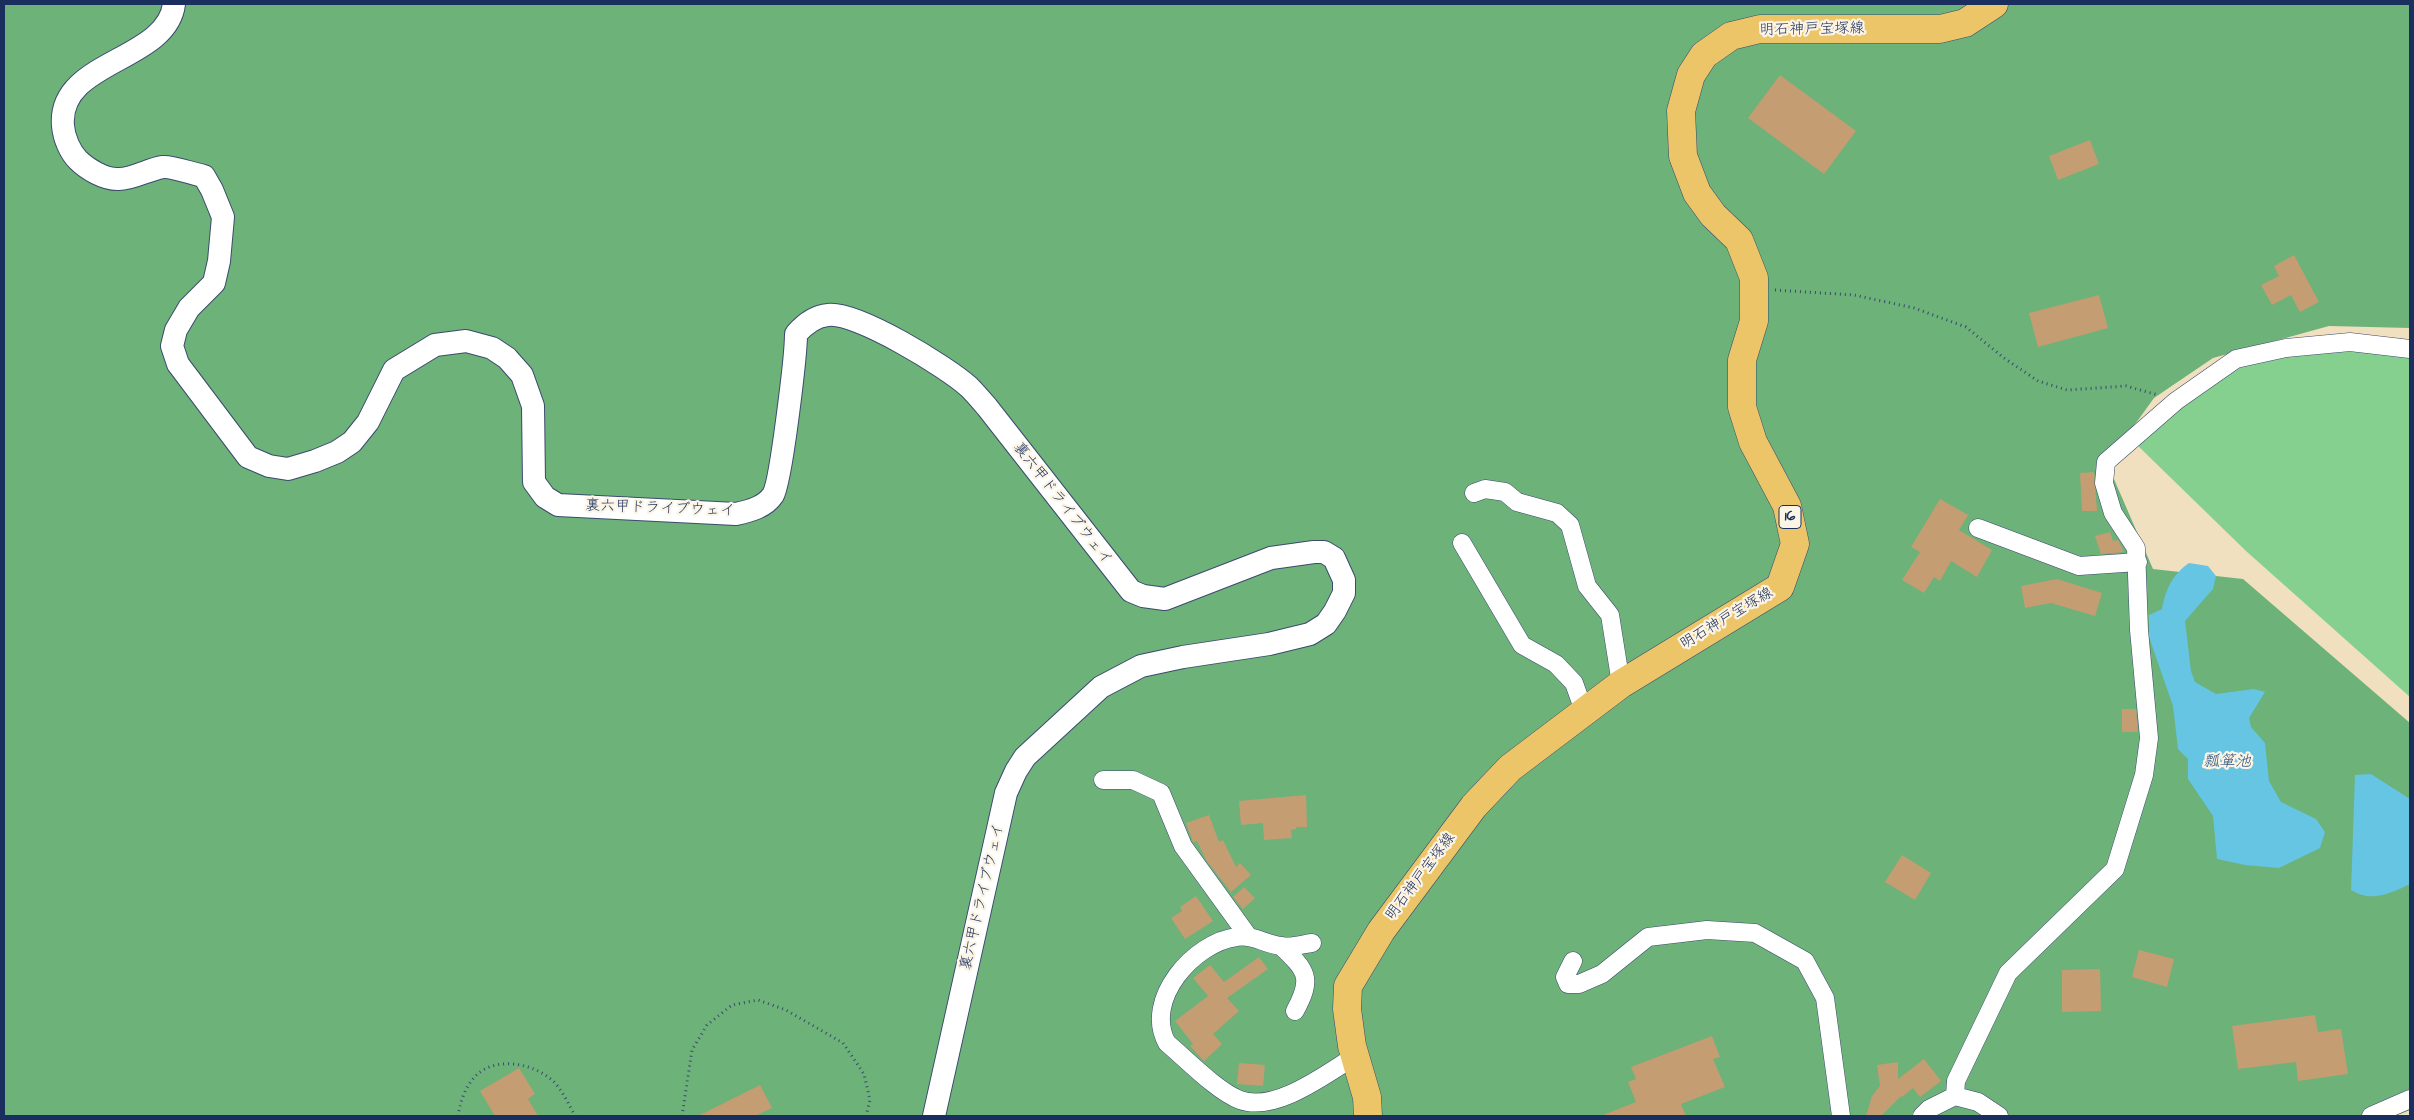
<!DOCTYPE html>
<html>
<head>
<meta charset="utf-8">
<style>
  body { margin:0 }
  #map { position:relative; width:2414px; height:1120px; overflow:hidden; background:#f0e0c0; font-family:"Architects Daughter",sans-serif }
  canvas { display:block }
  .frame { position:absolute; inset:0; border:5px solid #1b2f5e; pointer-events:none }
</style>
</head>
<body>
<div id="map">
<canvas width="2414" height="1120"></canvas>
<div class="frame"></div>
</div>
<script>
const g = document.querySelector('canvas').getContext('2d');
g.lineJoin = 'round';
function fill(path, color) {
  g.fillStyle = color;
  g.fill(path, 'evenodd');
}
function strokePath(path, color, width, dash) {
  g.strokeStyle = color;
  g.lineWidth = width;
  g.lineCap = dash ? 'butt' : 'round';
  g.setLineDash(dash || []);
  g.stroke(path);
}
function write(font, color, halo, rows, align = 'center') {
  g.font = font + ' "Architects Daughter","Klee One",sans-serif';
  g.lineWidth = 4.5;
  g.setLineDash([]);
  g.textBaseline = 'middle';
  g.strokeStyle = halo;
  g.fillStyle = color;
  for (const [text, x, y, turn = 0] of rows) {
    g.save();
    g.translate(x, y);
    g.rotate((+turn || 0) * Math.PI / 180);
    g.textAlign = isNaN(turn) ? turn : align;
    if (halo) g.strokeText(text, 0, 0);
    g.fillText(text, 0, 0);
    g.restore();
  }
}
const green = new Path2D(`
  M2348 348 2410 350V697L2246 551 2134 442 2182 405 2244 365 2291 353Z`);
const forest = new Path2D(`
  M4 4H2410V328L2329 326 2213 358 2154 398 2107 463 2153 569 2243 579 2410 723V1110L2395 1116H4Z`);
const water = new Path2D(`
  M2189 563 2208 566 2216 576 2213 589 2185 621 2191 671 2195 682 2216 694 2254 689 2265 692 2249 718 2251 727 2265 743 2269 781 2281 802 2316 819 2325 832 2320 848 2279 868 2245 865 2217 859 2213 816 2188 779V759L2178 749 2173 706 2149 637V615L2162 609C2166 589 2172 575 2189 563Z
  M2371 774 2410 799V884C2391 893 2371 903 2351 890L2355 775Z`);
const building = new Path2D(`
  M1780 75 1856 131 1824 174 1748 118Z
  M2090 140 2099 164 2058 180 2049 156Z
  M2294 255 2319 302 2300 312 2291 295 2272 305 2261 285 2279 276 2274 266Z
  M2099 295 2108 328 2038 347 2029 313Z
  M2094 472 2097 511H2082L2080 473Z
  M1940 499 1968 515 1959 530 1992 550 1977 577 1951 561 1940 581 1934 577 1924 593 1902 580 1920 552 1911 547Z
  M2110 532 2113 541 2118 540 2124 552 2101 554 2095 536Z
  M2057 579 2102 593 2095 616 2051 603 2025 608 2021 586Z
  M2122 709H2136L2138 732H2122Z
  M1306 795 1307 827H1296V829L1291 830 1292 838 1264 840 1263 823 1241 825 1239 801Z
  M1209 815 1219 842 1223 840 1236 867 1240 863 1251 875 1231 892 1206 860 1197 841 1193 842 1186 823Z
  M1902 855 1931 873 1915 900 1885 882Z
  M1244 887 1255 898 1243 909 1233 897Z
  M1196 896 1213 921 1185 939 1171 918 1182 911 1180 907Z
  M2139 950 2174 959 2167 987 2132 977Z
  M1259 957 1268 969 1227 998 1239 1011 1213 1034 1222 1044 1204 1061 1190 1046 1193 1044 1175 1021 1208 996 1193 978 1210 965 1224 982Z
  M2100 969 2101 1011 2062 1012V970Z
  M2315 1015 2318 1032 2341 1029 2348 1074 2298 1081 2296 1062 2238 1069 2232 1026Z
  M1712 1036 1720 1057 1713 1059 1725 1087 1681 1104 1686 1116H1601L1636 1102 1628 1082 1636 1079 1631 1067Z
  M1924 1059 1941 1081 1920 1097 1913 1088 1902 1097 1901 1096 1881 1116H1866L1872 1096 1880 1086 1877 1065 1898 1062V1079Z
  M1239 1063 1265 1065 1263 1086 1237 1084Z
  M519 1068 535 1094 528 1099 538 1116H495L480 1091Z
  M760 1085 772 1108 755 1116H698Z`);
const path = new Path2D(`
  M1775 290 1854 295 1914 308 1966 327 2004 358 2038 381 2067 390 2126 386 2158 395
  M458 1116C460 1104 464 1090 472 1080 491 1055 531 1062 552 1080 562 1089 569 1105 575 1116
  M682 1116 692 1050 707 1025 732 1005 758 1000 786 1010 843 1043 864 1074 870 1100 866 1116`);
const minor = new Path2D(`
  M1474 493 1485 489 1505 492 1517 502 1557 513 1570 525 1587 586 1610 615 1621 684
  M1978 528 2079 566 2138 562
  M1462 543 1522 645 1556 664 1574 683 1584 711
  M1103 780H1133L1161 793 1183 846 1248 936
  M1312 943C1303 944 1292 948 1282 946 1266 945 1253 934 1237 937 1194 942 1143 1000 1167 1043 1186 1059 1218 1092 1240 1100 1275 1113 1326 1074 1355 1056
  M1281 946C1307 971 1313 978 1295 1011
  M1573 961 1565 977 1568 984H1579L1602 974 1648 937 1707 930 1755 933 1805 961 1825 998 1841 1116
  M1955 1096 1956 1081 2008 973 2115 869 2144 775 2149 738 2139 630 2136 548 2113 513 2104 483 2106 462 2176 401 2236 359 2286 348 2350 342 2410 349
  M1922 1116 1929 1109 1955 1096 1978 1102 1999 1116
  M2371 1116 2410 1099`);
const tertiary = new Path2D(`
  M174 4C167 62 57 60 63 126 64 138 70 152 78 160 87 169 105 180 119 179 133 179 149 169 163 167 172 166 193 174 204 176L212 190 223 217 219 261 214 283 189 308 176 330 172 346 178 364 248 457 269 466 288 469 315 461 337 452 352 442 368 422 394 370 435 345 466 341 492 348 507 358 522 375 533 406 534 482 545 497 558 505 736 514C750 511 765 507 773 495 781 482 796 355 796 334 804 325 814 316 828 315 856 311 947 367 969 387 975 393 981 400 987 407L1131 591 1143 596 1165 599 1271 558 1314 552H1324L1334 558 1344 580V593L1335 611 1326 624 1310 634 1269 644 1183 657 1141 666 1101 687 1025 757 1016 771 1006 793 934 1116`);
const primary = new Path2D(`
  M1368 1116 1367 1097 1352 1046 1347 1009 1348 986 1381 931 1474 806 1510 768 1621 684 1780 587 1795 544 1787 506 1753 442 1742 407V360L1754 321V278L1739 240 1713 215 1697 193 1683 156 1681 111 1691 75 1704 55 1731 36 1760 29H1940L1965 23 1994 4`);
const shields = [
  [1790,517,22]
];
const shieldNames = [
  ["16",1790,517]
];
const streetNames = [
  ["明石神戸宝塚線",1812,30,-1],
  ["裏六甲ドライブウェイ",1062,504,52],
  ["裏六甲ドライブウェイ",660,509,2],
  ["明石神戸宝塚線",1727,619,-31],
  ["明石神戸宝塚線",1421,877,-53],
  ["裏六甲ドライブウェイ",983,897,-77]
];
const waterNames = [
  ["瓢箪池",2227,763]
];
fill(green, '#85d08e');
fill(forest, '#6cb279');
fill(water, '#65c5e3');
fill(building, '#c59d73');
strokePath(minor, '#3b4a6d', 19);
strokePath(tertiary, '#3b4a6d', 24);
strokePath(primary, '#3b4a6d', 29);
strokePath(path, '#3b4a6d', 3, [1, 4]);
strokePath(minor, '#fff', 18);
strokePath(tertiary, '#fff', 22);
strokePath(primary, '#edc569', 28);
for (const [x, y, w] of shields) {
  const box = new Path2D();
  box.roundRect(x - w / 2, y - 11.5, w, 23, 4);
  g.fillStyle = '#fcf5e5';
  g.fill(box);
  strokePath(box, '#1b2f5e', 1);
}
write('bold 14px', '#1b2f5e', null, shieldNames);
write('15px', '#1b2f5e', '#fcf5e5', streetNames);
write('italic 16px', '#2e547f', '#fcf5e5', waterNames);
</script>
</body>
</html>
